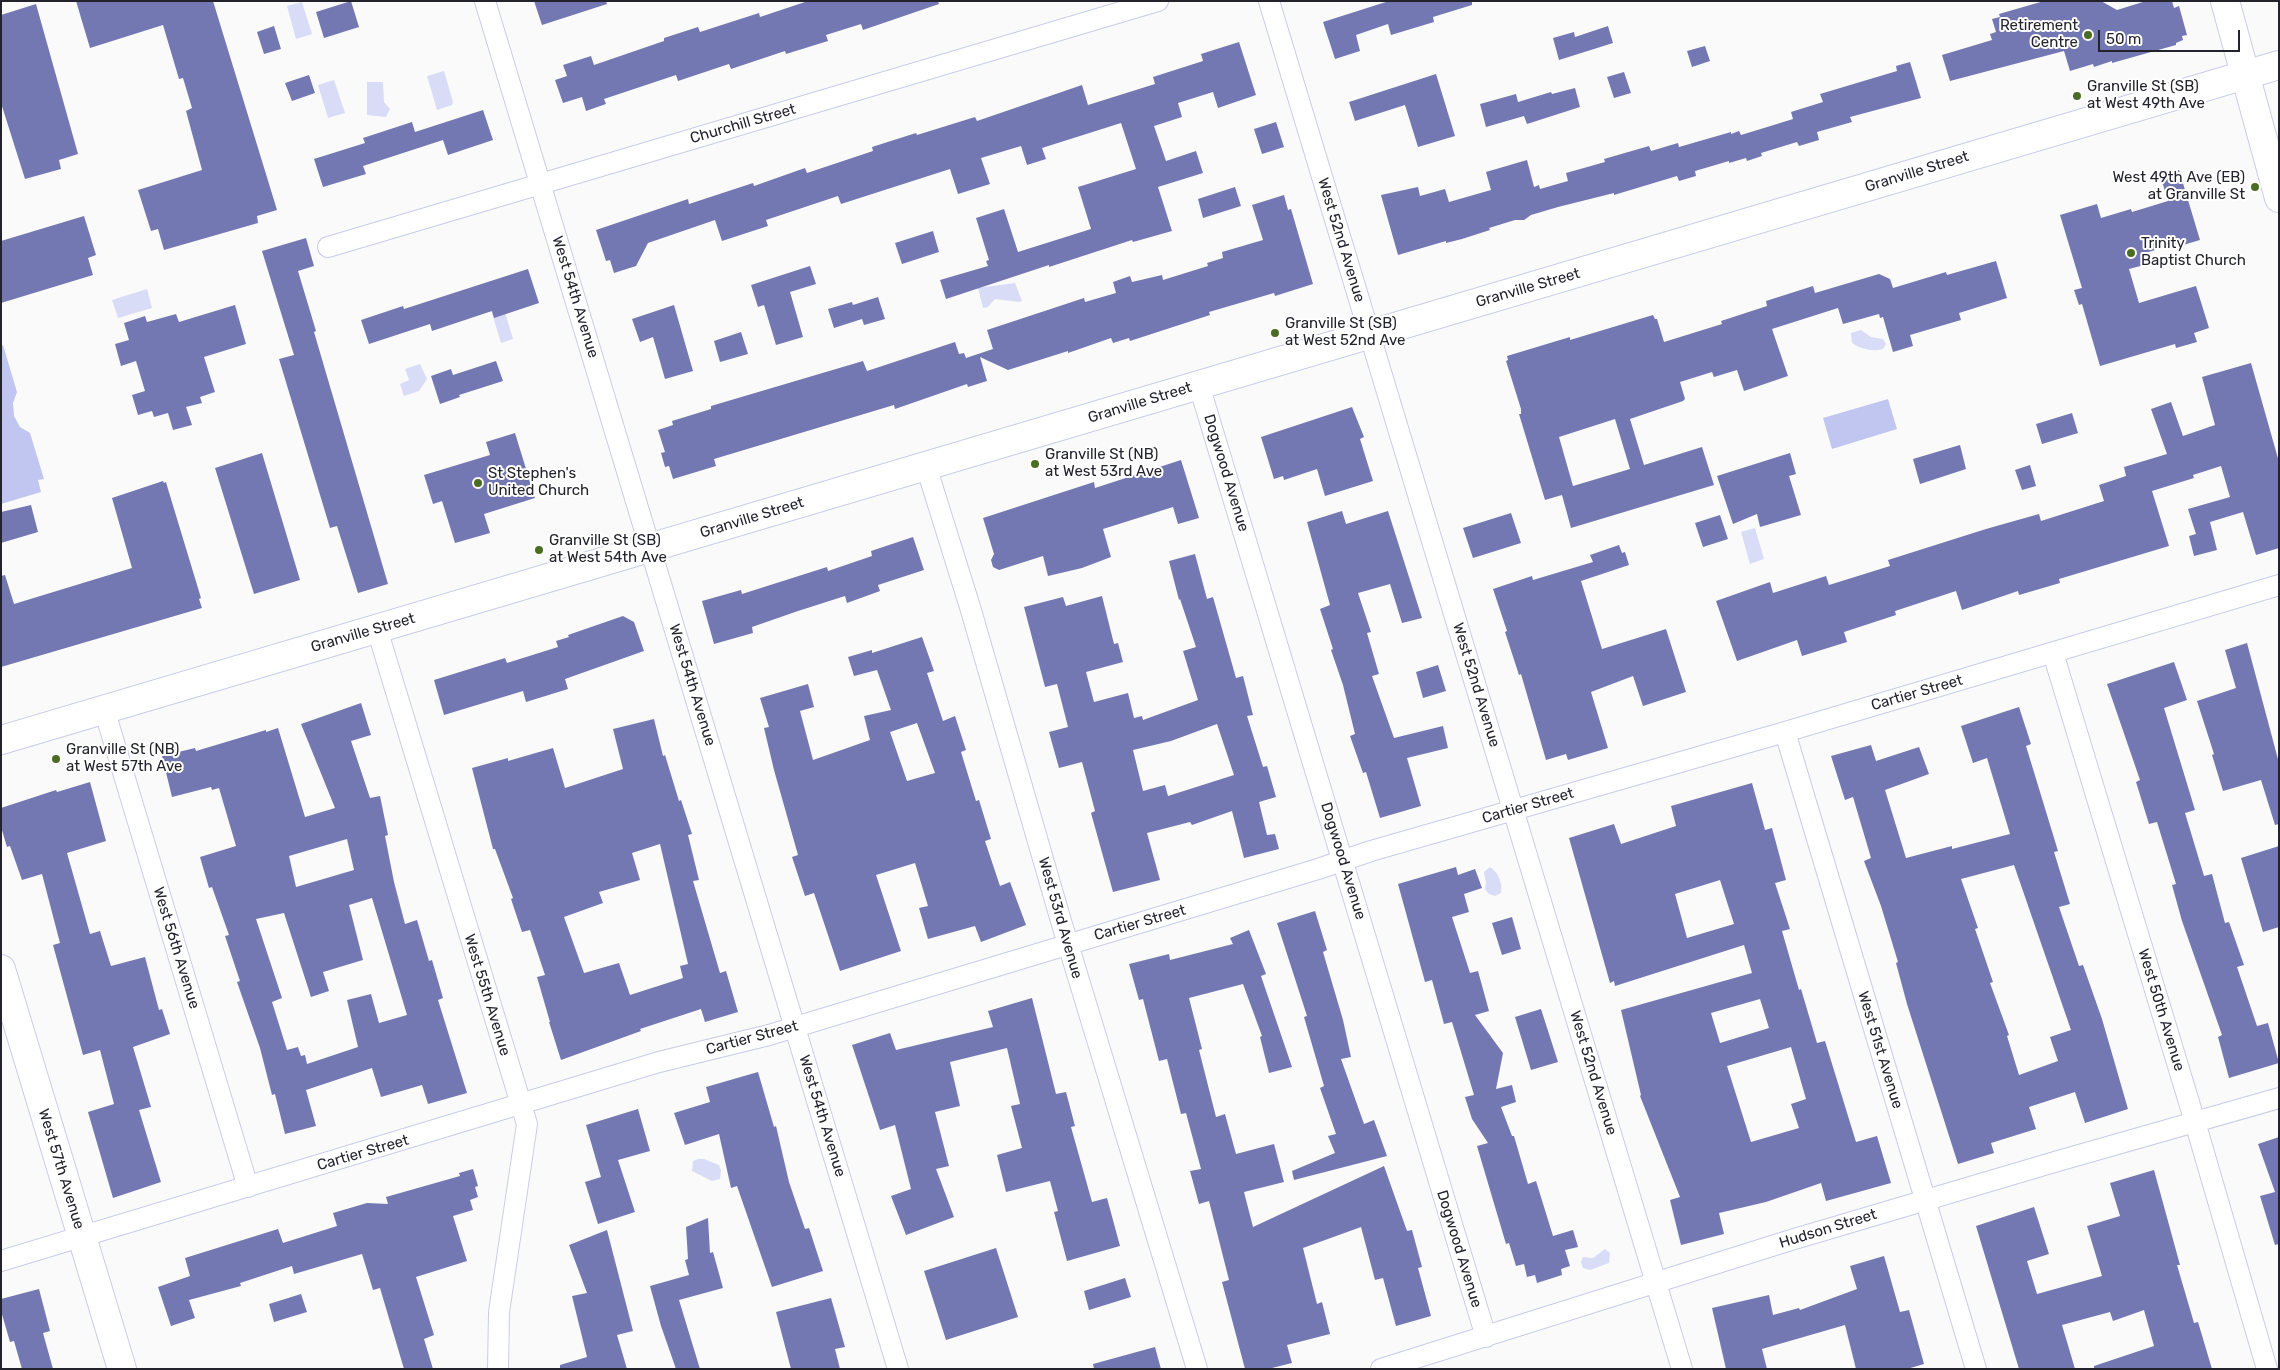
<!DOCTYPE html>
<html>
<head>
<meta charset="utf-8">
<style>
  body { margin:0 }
  #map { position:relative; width:2280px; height:1370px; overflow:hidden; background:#fafafa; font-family:Rubik,sans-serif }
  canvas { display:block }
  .frame { position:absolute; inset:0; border:2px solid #22232d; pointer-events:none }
  .scale { position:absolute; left:2098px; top:30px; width:142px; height:22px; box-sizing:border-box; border:2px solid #22232d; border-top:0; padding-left:6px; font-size:15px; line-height:18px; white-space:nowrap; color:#22232d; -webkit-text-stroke:4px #fff; paint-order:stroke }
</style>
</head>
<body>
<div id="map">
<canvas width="2280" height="1370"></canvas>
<div class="frame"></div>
<div class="scale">50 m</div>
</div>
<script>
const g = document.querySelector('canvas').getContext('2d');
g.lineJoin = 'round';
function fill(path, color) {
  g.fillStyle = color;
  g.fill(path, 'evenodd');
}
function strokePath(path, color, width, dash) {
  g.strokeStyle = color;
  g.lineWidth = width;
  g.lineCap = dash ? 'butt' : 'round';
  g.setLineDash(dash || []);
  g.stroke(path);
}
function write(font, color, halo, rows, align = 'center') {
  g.font = font + ' Rubik,sans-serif';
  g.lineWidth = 4;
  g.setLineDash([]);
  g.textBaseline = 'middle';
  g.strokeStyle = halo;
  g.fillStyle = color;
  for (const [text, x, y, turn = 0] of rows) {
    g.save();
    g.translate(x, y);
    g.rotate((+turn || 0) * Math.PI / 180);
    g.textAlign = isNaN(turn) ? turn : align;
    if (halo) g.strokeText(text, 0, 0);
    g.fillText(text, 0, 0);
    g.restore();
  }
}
const green = new Path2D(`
  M3 345 17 392 13 403 14 416 20 427 30 433 44 479 38 480 41 492 1 504V346Z
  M1888 399 1897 429 1832 449 1823 418Z`);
const water = new Path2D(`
  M302 2 312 34 296 39 287 6Z
  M444 71 453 102 452 105 437 110 427 76Z
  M334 80 345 113 328 118 318 85Z
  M367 82H383L384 102 390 109 386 117 367 115Z
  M1015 283 1022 301 1019 302 995 299 988 307 983 308 978 288Z
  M147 289 152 308 118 318 112 300Z
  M503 306 513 339 501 343 491 310Z
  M1861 330 1871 337 1883 339 1886 344 1883 349C1873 352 1861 349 1852 343L1851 333Z
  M420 364 427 379 419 391 404 396 400 384 409 380 405 369Z
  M1755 528 1764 559 1750 564 1741 532Z
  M1490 867C1498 872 1503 883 1501 893L1495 896 1489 894 1485 889 1486 883 1484 872Z
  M698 1159H704L719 1165 721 1170 720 1179 712 1181 692 1171 693 1161Z
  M1605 1249 1610 1253 1609 1263 1590 1270 1583 1268 1581 1262 1583 1257 1593 1258Z`);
const building = new Path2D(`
  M76 1H213L277 210 257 216 258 223 164 250 158 229 151 231 138 190 202 170 186 111 192 108 183 78 179 79 163 25 90 48Z
  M351 1 359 27 324 38 316 12Z
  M534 1H606L607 4 542 25Z
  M808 1H938L939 4 863 30 861 24 826 35 828 41 786 54 785 51 731 69 729 64 678 81 676 75 604 99 606 104 586 111 582 97 563 103 555 80 567 76 563 65 591 56 594 65 664 41V38L698 27 700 32 759 13 760 17Z
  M1389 1H1472V5L1433 17 1434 22 1391 35 1388 24 1356 35 1360 51 1335 59 1323 22Z
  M2044 1H2101L2117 10 2146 1H2172L2174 8 2179 6 2187 35 2182 36 2183 40 2176 43V45L2112 63V61L2094 67 2093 64 2070 71 2064 51 1950 81 1942 55 1992 40 1990 34 1996 32 1992 19 2000 17 1999 14Z
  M36 4 78 154 59 160 61 169 25 179 1 103V15Z
  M274 26 281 49 264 54 257 32Z
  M1608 26 1613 43 1559 60 1553 38 1574 32 1575 37Z
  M1239 42 1256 95 1218 108 1213 92 1178 103 1182 117 1154 126 1166 161 1196 151 1203 173 1158 187 1172 231 1133 242 1132 240 1049 267V265L946 299 940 280 988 266 986 261 989 260 976 218 1004 209 1018 252 1091 229 1078 187 1136 169 1121 123 1042 148 1046 159 1027 165 1021 146 981 158 990 184 958 194 950 169 841 204 838 196 766 220 768 226 722 241 715 220 648 243 636 266 614 273 610 260 606 261 596 230 688 199 689 204 753 183 754 186 805 168 807 173 873 151 872 147 916 133 917 135 975 117 977 121 1082 85 1088 105 1155 84 1153 77 1203 61 1201 54Z
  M1705 46 1710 61 1692 67 1687 51Z
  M1910 62 1921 98 1850 117 1852 122 1817 132 1819 140 1799 146 1797 142 1761 153 1762 156 1747 161 1746 158 1729 163V161L1695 171 1696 176 1679 181 1677 176 1614 195V193L1558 207 1531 215 1524 220H1515L1489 228 1490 230 1462 239 1446 243V241L1398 255 1381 195 1418 187 1420 196 1445 189 1449 202 1491 190 1486 172 1527 160 1534 187 1539 185 1540 189 1568 181 1566 173 1605 162 1604 159 1649 146 1651 151 1678 143 1679 147 1731 132V134L1739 131 1741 135 1777 124 1793 119 1791 112 1823 102 1820 94 1897 71 1896 66Z
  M1624 72 1631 93 1614 98 1607 77Z
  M1436 74 1455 136 1418 147 1405 105 1355 121 1349 102Z
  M309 75 315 93 292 101 285 83Z
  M1575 88 1580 107 1527 124 1524 116 1486 127 1480 104 1516 94 1518 102 1551 92 1552 94Z
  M483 110 493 140 448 155 443 140 363 166 366 174 323 187 314 159 365 143 363 138 412 122 415 132Z
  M1276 122 1284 147 1262 154 1254 129Z
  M2179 170 2200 240 2183 245 2182 242 2145 253 2148 264 2129 269 2139 303 2196 286 2209 328 2194 333 2197 342 2176 348 2175 344 2100 366 2082 304 2079 305 2074 290 2082 288 2060 215 2097 204 2101 218 2131 209 2132 212 2168 201 2160 175Z
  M1235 187 1241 206 1203 218 1198 199Z
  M1284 195 1288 210 1291 209 1313 284 1275 296 1274 293 1209 312 1210 315 1130 341 1129 338 1113 343 1111 338 1068 353V351L1008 370 980 357 987 381 968 387 967 384 895 409 894 405 714 459 716 466 673 479 669 466 665 467 661 453 665 452 658 430 673 425 672 421 711 409V406L863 361 867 371 955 342 959 354 964 353 966 358 993 349 987 330 1084 298 1085 302 1116 293 1113 282 1130 276 1132 282 1162 275 1163 280 1208 266 1207 263 1223 258 1222 252 1263 240 1252 205Z
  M84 216 96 255 88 258 93 275 1 303V241Z
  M933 231 939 252 902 264 895 243Z
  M306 238 314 266 298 271 316 331 314 332 388 584 358 593 337 526 330 528 279 359 294 355 262 251Z
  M1996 261 2007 298 1959 313 1961 320 1910 335 1913 346 1893 352 1883 317 1880 318 1879 314 1843 324 1838 308 1772 329 1788 376 1744 391 1737 370 1714 377 1712 372 1680 382 1685 399 1683 401 1630 419 1644 465 1702 447 1714 485 1571 528 1562 495 1545 500 1519 414H1521V409L1506 361 1508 360 1507 356 1570 337V340L1653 315 1655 319H1657L1664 342 1722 324 1721 321 1767 306 1766 301 1813 286 1815 293 1879 274 1890 279 1893 288 1946 272 1947 275ZM1615 419 1630 469 1573 486 1559 437Z
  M810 266 816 284 790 292 803 337 776 345 764 305 758 307 751 285Z
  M528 269 539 303 494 318 492 311 432 331 430 324 369 344 361 320 403 306 404 309Z
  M878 297 885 319 864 325 862 319 834 328 828 309 852 302 853 305Z
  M235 305 246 344 204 357 215 392 200 397 202 403 186 407 192 425 173 430 168 413 154 417 152 411 138 415 132 395 145 391 136 361 121 366 115 344 129 340 124 323 145 316 147 322 176 314 179 322Z
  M674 305 693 371 665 379 653 337 640 342 632 319Z
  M741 332 748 354 720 362 714 341Z
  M496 361 503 381 459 395 460 397 440 404 431 376 451 369 453 375Z
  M2251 363 2279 462V548L2256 555 2243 512 2210 522 2217 550 2194 556 2189 536 2196 534 2188 509 2230 497 2221 466 2193 475 2194 478 2152 491 2169 546 2059 579 2060 583 2019 595 2018 591 1962 610 1956 591 1895 611 1896 615 1844 632 1847 642 1802 656 1797 640 1737 661 1716 601 1770 582 1773 593 1826 576 1829 585 1890 566 1888 560 1986 529 2039 514 2041 521 2104 501 2099 485 2126 476 2124 467 2167 454 2151 409 2171 402 2183 436 2215 425 2202 377Z
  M1352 407 1364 437 1360 439 1373 481 1325 496 1317 469 1284 480 1283 476 1274 479 1261 437Z
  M2072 413 2078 433 2042 444 2036 424Z
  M515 433 535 498 484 514 490 533 455 543 442 501 433 504 424 475 490 455 486 442Z
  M1960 445 1966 469 1920 484 1913 459Z
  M262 453 300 580 254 594 215 468Z
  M1790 453 1796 474 1789 476 1801 515 1760 527 1757 514 1733 524 1717 476Z
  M1181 460 1199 518 1178 524 1173 507 1103 529 1111 557 1082 568 1048 576 1043 556 999 570 993 567 991 560 994 554 983 518 1094 482 1095 488Z
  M2030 465 2036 486 2022 490 2015 470Z
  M163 481 164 483 166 482 168 489 201 598 199 599 202 608 1 667V576L5 575 14 604 132 568 112 498Z
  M31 505 38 532 1 543V512Z
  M1342 511 1346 524 1388 511 1422 618 1402 623 1390 584 1358 593 1371 632 1367 633 1379 674 1372 676 1394 738 1443 726 1448 748 1407 758 1421 806 1380 818 1366 772 1363 773 1350 736 1355 734 1343 685 1331 650 1333 649 1320 609 1330 605 1307 522Z
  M1511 513 1521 543 1473 558 1463 528Z
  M1720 515 1728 539 1703 547 1695 523Z
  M913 537 924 570 878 585 880 591 847 603 845 596 798 611 752 627 753 633 714 644 702 601 741 590 742 594 827 567 828 571 872 556 871 551Z
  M1619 545 1622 553 1625 552 1629 565 1581 581 1602 649 1666 629 1686 692 1643 706 1633 676 1591 692 1608 748 1568 760 1566 754 1546 760 1521 674 1519 675 1505 632 1507 631 1493 589 1532 576 1533 580 1593 562 1590 555Z
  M1195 554 1207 599 1213 597 1236 678 1243 676 1253 715 1247 716 1263 767 1267 766 1276 797 1259 802 1267 835 1275 834 1279 849 1244 858 1232 811 1192 825 1190 822 1147 833 1160 880 1113 892 1091 813 1095 811 1082 762 1059 768 1049 732 1068 727 1057 684 1045 687 1024 607 1063 597 1066 606 1102 596 1114 644 1118 643 1123 662 1086 672 1094 702 1128 693 1134 718 1142 716 1143 720 1198 700 1183 651 1196 647 1180 599 1179 600 1169 561ZM1217 724 1234 775 1168 796 1165 785 1143 791 1133 750 1171 741Z
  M623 616 634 622 644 651 565 679 568 689 526 702 523 691 444 715 434 680 505 658 507 663 558 647 556 641 569 637 568 635Z
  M922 637 934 671 927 673 943 721 955 716 966 750 961 752 976 801 979 800 991 839 985 841 1000 886 1010 882 1026 925 981 942 975 926 928 939 919 908 928 906 915 863 876 875 901 951 840 971 814 893 805 896 792 857 798 855 774 770 764 728 769 727 760 698 808 684 814 707 800 711 813 760 870 740 864 716 891 710 877 670 854 676 848 657 872 650V653ZM917 723 935 773 907 781 890 732Z
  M2247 643 2279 763V824L2275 825 2261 780 2223 791 2212 755 2214 754 2197 701 2236 688 2225 650Z
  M2174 662 2187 700 2164 708 2195 810 2185 813 2204 876 2212 874 2225 923 2229 922 2244 965 2237 967 2257 1026 2268 1023 2279 1063 2229 1078 2218 1037 2222 1035 2182 921 2172 885 2176 884 2157 822 2149 824 2136 782 2140 780 2107 684Z
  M1438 665 1446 691 1423 698 1416 672Z
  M361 703 371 735 351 741 370 798 380 796 388 835 385 836 394 882 405 924 417 920 429 961 432 960 443 998 438 1000 467 1093 428 1104 422 1085 381 1097 372 1068 306 1090 316 1126 285 1134 275 1094 272 1095 260 1048 237 982 240 981 225 936 229 935 212 887 209 888 200 857 236 846 219 788 212 790 211 787 172 797 162 756 195 748 196 751 266 730V732L278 728 305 817 335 808 301 724ZM347 839 354 870 296 887 289 856ZM372 898 407 1015 379 1023 371 994 347 1000 358 1047 307 1064 305 1055 301 1056 298 1047 287 1050 272 1002 282 998 256 919 284 913 311 997 329 991 323 972 363 960 349 905Z
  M2019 707 2031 744 2026 746 2058 851 2054 852 2070 904 2059 907 2079 966 2083 965 2102 1019 2128 1109 2085 1123 2075 1092 2029 1107 2036 1129 1991 1143 1994 1153 1958 1164 1907 1004 1896 963 1898 962 1881 906 1864 861 1871 858 1853 797 1845 800 1831 756 1871 745 1876 761 1919 747 1929 774 1885 790 1906 858 1952 846V849L2010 834 1987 758 1973 763 1961 726ZM2014 865 2071 1030 2050 1037 2058 1061 2019 1075 2007 1036 2009 1035 1990 983 1993 982 1975 929 1978 928 1961 879Z
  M654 719 663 756 665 755 679 801 681 800 692 834 688 835 699 880 693 881 720 973 726 971 738 1012 705 1022 701 1009 640 1029 641 1031 561 1060 549 1022H550L537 977 545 975 530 930 522 932 511 899 513 898 495 849H493L472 768 508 758V761L553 748 565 788 623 769 613 729ZM660 844 688 964 680 966 683 978 630 995 619 963 584 973 564 917 603 903 599 892 640 880 632 853Z
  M90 782 106 841 67 853 90 934 100 931 111 966 145 957 159 1010 162 1009 170 1034 133 1047 151 1107 139 1110 161 1182 113 1198 88 1112 114 1104 100 1050 83 1055 53 945 60 943 42 874 22 880 10 846 7 847 1 827V808L56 790 57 792Z
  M1752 783 1765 830 1772 828 1786 880 1775 883 1790 929 1782 931 1799 990 1801 989 1817 1043 1825 1041 1856 1142 1877 1136 1891 1183 1826 1201 1821 1183 1766 1202 1719 1213 1724 1234 1681 1245 1670 1200 1680 1197 1640 1096 1641 1095 1621 1010 1752 973 1744 945 1615 986 1614 981 1610 983 1569 838 1614 824 1621 844 1676 826 1671 806ZM1720 880 1734 924 1687 938 1675 894ZM1760 999 1769 1028 1720 1043 1711 1013ZM1791 1047 1806 1099 1791 1104 1799 1128 1751 1142 1727 1066Z
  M2279 846V927L2263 932 2241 858Z
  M1456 867 1458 875 1475 869 1482 888 1464 894 1469 912 1452 917 1470 973 1478 971 1489 1011 1475 1015 1503 1053 1496 1089 1512 1085 1516 1102 1501 1107 1512 1136H1514L1528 1184 1536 1181 1553 1236 1573 1230 1578 1247 1565 1250 1570 1266 1561 1269 1562 1275 1537 1283 1535 1275 1527 1277 1524 1264 1516 1266 1509 1243 1506 1244 1477 1146 1488 1143 1472 1119 1465 1097 1474 1095 1452 1022 1444 1024 1432 980 1425 982 1398 884Z
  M1315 911 1327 950 1323 952 1343 1020 1351 1057 1341 1059 1364 1124 1374 1120 1387 1156 1294 1180 1292 1171 1335 1153 1328 1136 1336 1134 1320 1088 1324 1086 1304 1017 1307 1016 1277 923Z
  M1512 917 1521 949 1502 955 1492 923Z
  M1249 930 1266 974 1261 976 1292 1067 1269 1073 1260 1037 1262 1036 1243 984 1189 998 1202 1049 1199 1050 1216 1117 1225 1114 1236 1154 1274 1144 1284 1182 1244 1192 1253 1227 1384 1166 1407 1231 1412 1230 1422 1267 1418 1268 1431 1316 1396 1326 1383 1278 1375 1280 1361 1227 1303 1248 1317 1304 1322 1302 1330 1334 1287 1345 1292 1363 1268 1369H1245L1222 1282 1229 1280 1209 1201 1199 1204 1190 1171 1201 1169 1186 1113 1181 1114 1167 1059 1159 1061 1143 999 1139 1000 1129 964 1169 954 1170 960 1233 944 1230 938Z
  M1032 998 1056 1094 1066 1092 1075 1126 1071 1127 1092 1202 1107 1198 1120 1246 1067 1261 1054 1212 1058 1211 1050 1181 1006 1192 997 1155 1022 1148 1011 1106 1020 1104 1007 1048 950 1062 960 1106 935 1112 949 1166 936 1169 954 1217 906 1235 891 1196 911 1189 895 1125 880 1130 852 1045 890 1033 896 1050 993 1027 988 1011Z
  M1541 1009 1558 1062 1531 1070 1515 1017Z
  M758 1072 774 1127 776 1126 789 1182 805 1229 809 1228 823 1271 772 1287 737 1186 731 1188 719 1134 685 1145 674 1113 710 1102 706 1087Z
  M638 1109 650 1151 618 1160 635 1212 598 1224 585 1182 601 1177 586 1125Z
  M2279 1137V1244L2275 1245 2260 1196 2275 1192 2258 1144Z
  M473 1169 478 1186 475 1187 478 1197 470 1200 473 1210 453 1216 467 1261 416 1277 434 1335 424 1339 433 1369H404L380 1288 373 1290 362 1254 294 1274 292 1266 240 1283 241 1286 189 1300 195 1318 171 1326 158 1287 190 1276 185 1258 278 1229 283 1243 337 1226 333 1213 367 1203 388 1204 386 1197 460 1176 459 1173Z
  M2154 1170 2180 1265H2177L2194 1323 2198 1322 2212 1369H2094V1366L2154 1346 2144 1310 2113 1321 2110 1312 2062 1325 2075 1369H2019L1976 1226 2034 1207 2049 1254 2027 1261 2037 1294 2102 1276 2087 1226 2120 1216 2110 1183Z
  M708 1218 710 1253 713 1252 723 1288 679 1300 700 1369H676L661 1326 650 1286 689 1275 685 1260 688 1259 686 1227Z
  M607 1230 633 1331 617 1335 627 1369H560V1365L587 1357 572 1296 587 1293 569 1245Z
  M996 1248 1018 1317 946 1340 924 1271Z
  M1884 1256 1900 1312 1909 1310 1924 1364 1907 1369H1856L1845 1325 1762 1349 1767 1369H1726L1712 1308 1769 1295 1773 1315 1799 1308 1800 1310 1857 1289 1850 1266Z
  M1125 1278 1131 1297 1089 1310 1084 1291Z
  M39 1289 50 1331 43 1333 53 1369H22L14 1341 10 1342 1 1311V1299Z
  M301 1294 307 1312 274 1322 269 1304Z
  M831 1298 845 1347 835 1349 840 1369H791L776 1312Z
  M1155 1347 1161 1369H1094L1093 1364Z`);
const street = new Path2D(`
  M485 1 898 1369
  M1269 1 1682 1369
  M328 247 1158 1
  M1199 385 1486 1337
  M926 466 970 607 1061 921 1197 1369
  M377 629 527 1124 499 1312 498 1369
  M2053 653 2195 1122 2267 1369
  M104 709 248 1187
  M1785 732 1976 1369
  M1 1261 659 1062 769 1035 1318 869 1371 851 1785 732 2279 585
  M1381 1369 1791 1240 2058 1161 2279 1098`);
const secondary = new Path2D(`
  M2225 1 2279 198
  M1 969 122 1369`);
const highway = new Path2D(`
  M1 740 2279 65`);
const markers = [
  [2088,35,5,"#4b6c23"],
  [2077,96,5,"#4b6c23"],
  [2255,187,5,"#4b6c23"],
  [2131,253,5,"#4b6c23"],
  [1275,333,5,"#4b6c23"],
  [1035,464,5,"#4b6c23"],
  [478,483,5,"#4b6c23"],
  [539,550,5,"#4b6c23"],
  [56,759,5,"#4b6c23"]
];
const poiNames = [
  ["Retirement",2078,26,"right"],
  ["Centre",2078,43,"right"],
  ["Granville St (SB)",2087,87],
  ["at West 49th Ave",2087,104],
  ["West 49th Ave (EB)",2245,178,"right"],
  ["at Granville St",2245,195,"right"],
  ["Trinity",2141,244],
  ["Baptist Church",2141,261],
  ["Granville St (SB)",1285,324],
  ["at West 52nd Ave",1285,341],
  ["Granville St (NB)",1045,455],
  ["at West 53rd Ave",1045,472],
  ["St Stephen's",488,474],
  ["United Church",488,491],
  ["Granville St (SB)",549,541],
  ["at West 54th Ave",549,558],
  ["Granville St (NB)",66,750],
  ["at West 57th Ave",66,767]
];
const streetNames = [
  ["Churchill Street",743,124,-16],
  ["Granville Street",1917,172,-17],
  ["West 52nd Avenue",1341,240,73],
  ["Granville Street",1528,288,-16],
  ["West 54th Avenue",575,297,73],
  ["Granville Street",1140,403,-17],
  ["Dogwood Avenue",1226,473,73],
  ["Granville Street",752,518,-17],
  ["Granville Street",363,633,-16],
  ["West 54th Avenue",692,685,73],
  ["West 52nd Avenue",1476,685,73],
  ["Cartier Street",1917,693,-16],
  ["Cartier Street",1528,806,-16],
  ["Dogwood Avenue",1343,861,73],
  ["West 53rd Avenue",1060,918,74],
  ["Cartier Street",1140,923,-16],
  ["West 56th Avenue",176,948,73],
  ["West 55th Avenue",487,995,73],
  ["West 50th Avenue",2161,1010,73],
  ["Cartier Street",752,1038,-15],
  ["West 51st Avenue",1880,1050,73],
  ["West 52nd Avenue",1593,1073,73],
  ["West 54th Avenue",822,1116,73],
  ["Cartier Street",363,1153,-16],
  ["West 57th Avenue",61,1169,73],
  ["Hudson Street",1828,1229,-17],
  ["Dogwood Avenue",1459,1249,73]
];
fill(green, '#c1c6f1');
fill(water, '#d9dcf6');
fill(building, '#7478b2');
strokePath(street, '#c9cce7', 22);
strokePath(secondary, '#c9cce7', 30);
strokePath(highway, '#c9cce7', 30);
strokePath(street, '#fff', 20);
strokePath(secondary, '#fff', 28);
strokePath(highway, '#fff', 28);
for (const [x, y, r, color] of markers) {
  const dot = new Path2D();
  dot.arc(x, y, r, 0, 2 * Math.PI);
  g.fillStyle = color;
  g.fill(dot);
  strokePath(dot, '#fff', 2);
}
write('15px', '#22232d', '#fff', poiNames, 'left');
write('15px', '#22232d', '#fff', streetNames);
</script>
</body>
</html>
